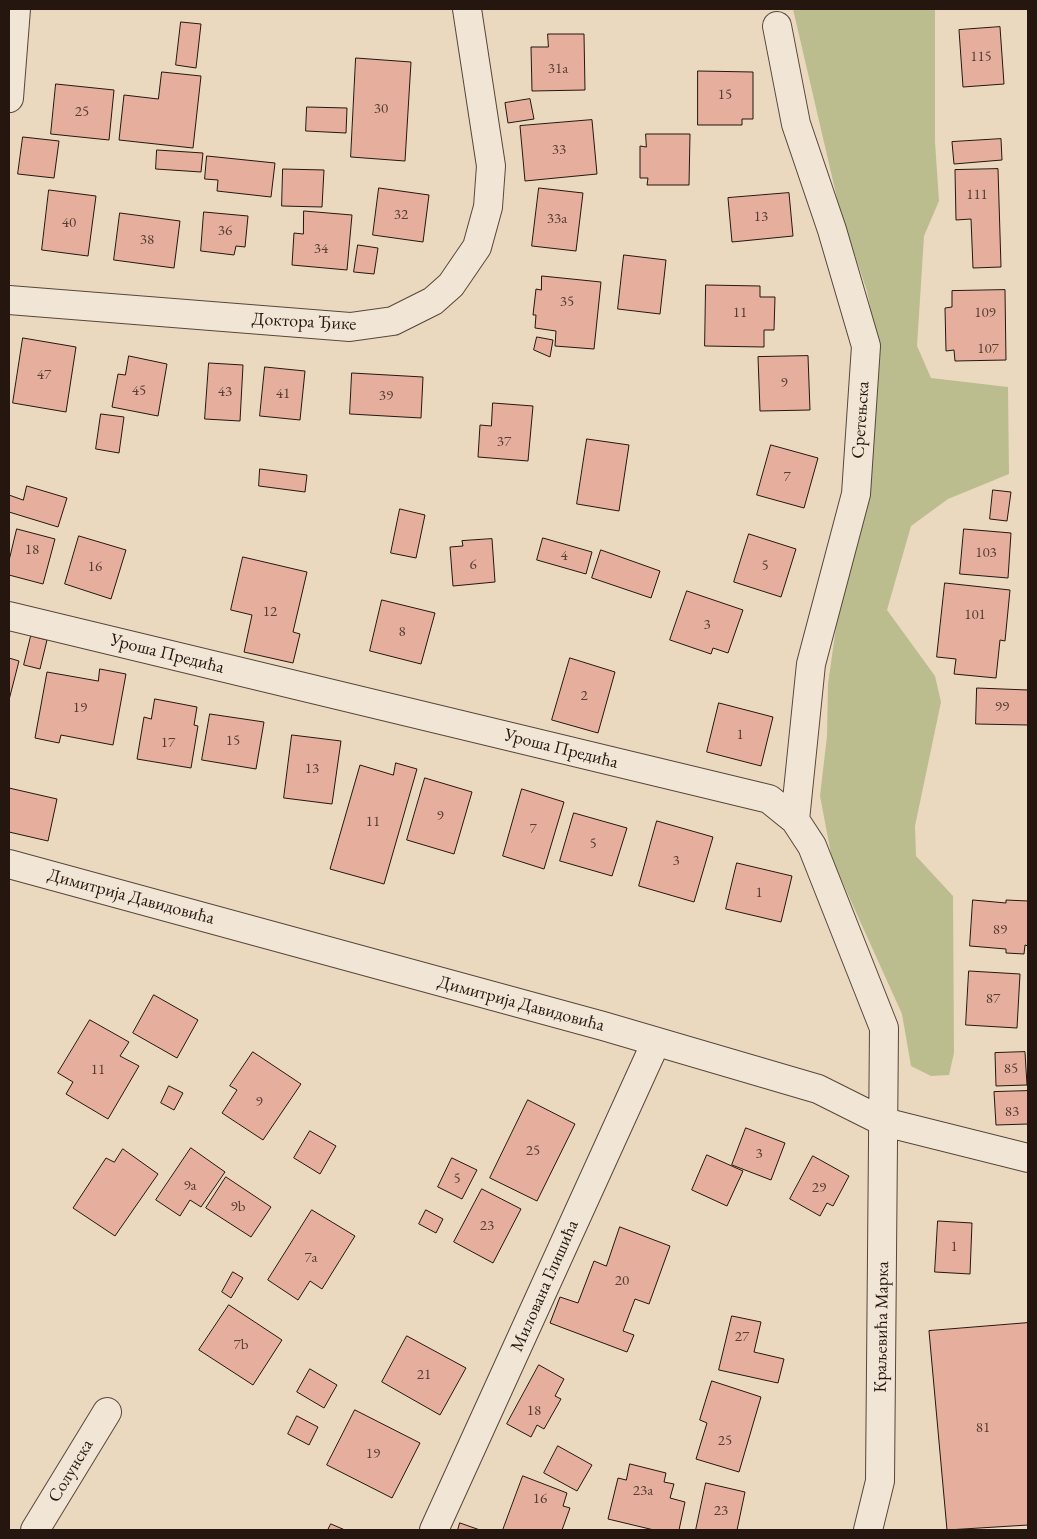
<!DOCTYPE html>
<html>
<head>
<meta charset="utf-8">
<style>
  body { margin:0 }
  #map { position:relative; width:1037px; height:1539px; overflow:hidden; background:#ead8bf; font-family:"EB Garamond",serif }
  canvas { display:block }
  .frame { position:absolute; inset:0; border:10px solid #25170f; pointer-events:none }
</style>
</head>
<body>
<div id="map">
<canvas width="1037" height="1539"></canvas>
<div class="frame"></div>
</div>
<script>
const g = document.querySelector('canvas').getContext('2d');
g.lineJoin = 'round';
function fill(path, color) {
  g.fillStyle = color;
  g.fill(path, 'evenodd');
}
function strokePath(path, color, width, dash) {
  g.strokeStyle = color;
  g.lineWidth = width;
  g.lineCap = dash ? 'butt' : 'round';
  g.setLineDash(dash || []);
  g.stroke(path);
}
function write(font, color, halo, rows, align = 'center') {
  g.font = font + ' "EB Garamond",serif';
  g.lineWidth = 5;
  g.setLineDash([]);
  g.textBaseline = 'middle';
  g.strokeStyle = halo;
  g.fillStyle = color;
  for (const [text, x, y, turn = 0] of rows) {
    g.save();
    g.translate(x, y);
    g.rotate((+turn || 0) * Math.PI / 180);
    g.textAlign = isNaN(turn) ? turn : align;
    if (halo) g.strokeText(text, 0, 0);
    g.fillText(text, 0, 0);
    g.restore();
  }
}
const green = new Path2D(`
  M793 9H935V142L939 201 924 236 917 346 931 378 1008 387 1009 474 948 499 911 526 887 610 935 676 941 702 915 826 916 856 953 896 954 1053 949 1075 931 1076 911 1066 902 1014 832 859 820 796 827 736 828 684 841 592 858 542 865 500 875 332 867 291 840 211Z`);
const building = new Path2D(`
  M181 22 201 24 196 68 176 65Z
  M1000 27 1004 84 963 87 959 30Z
  M548 34H584L585 90 532 91 531 47H548Z
  M356 58 411 62 405 161 351 157Z
  M698 71 753 72V119H742V125H698Z
  M162 72 201 76 193 148 119 140 124 95 158 99Z
  M56 84 114 90 109 140 51 134Z
  M530 99 534 119 508 123 505 103Z
  M307 107 347 108 346 133 306 131Z
  M592 120 597 174 525 181 520 126Z
  M646 134H690L689 185H647L648 178H640V146L646 147Z
  M23 137 59 141 54 178 18 174Z
  M1001 139 1002 160 954 164 952 142Z
  M157 150 203 153 201 172 156 169Z
  M207 156 275 163 271 197 217 191 218 180 205 179Z
  M283 169 324 170 322 207 282 206Z
  M998 169 1001 267 973 268 971 219 956 220 955 170Z
  M379 188 429 195 423 242 373 235Z
  M539 188 583 193 576 251 532 246Z
  M49 190 96 196 88 256 42 250Z
  M789 193 793 236 732 242 728 198Z
  M304 211 352 215 347 270 292 265 294 233 303 234Z
  M204 212 248 216 245 247 236 246 234 255 201 251Z
  M120 213 180 221 174 268 114 260Z
  M358 245 378 248 374 274 354 272Z
  M624 255 666 260 660 314 618 309Z
  M542 276 601 282 594 349 555 346 556 331 535 328 536 315H533L536 289 541 290Z
  M706 285 760 286V297H775L774 330H764V347L705 346Z
  M1005 290 1006 360 955 361 954 350 946 351 945 308 952 307V291Z
  M537 337 553 340 550 357 534 350Z
  M23 338 76 347 66 412 13 403Z
  M129 356 167 364 158 416 112 407 118 374 125 375Z
  M808 356 810 410 760 411 758 357Z
  M209 363 243 365 240 421 205 419Z
  M265 367 305 371 300 420 260 416Z
  M352 373 423 377 421 418 350 414Z
  M493 403 533 406 528 461 478 457 480 425 491 426Z
  M101 414 124 417 119 453 96 449Z
  M587 439 629 445 619 511 577 504Z
  M771 445 818 458 804 508 757 495Z
  M260 469 307 475 305 492 259 486Z
  M27 486 67 498 58 527 9 512V495L23 500Z
  M993 490 1011 492 1007 521 990 519Z
  M400 509 425 515 416 558 391 553Z
  M17 529 55 539 43 584 9 575V561Z
  M964 529 1011 533 1008 578 960 574Z
  M749 534 796 549 781 597 734 582Z
  M79 536 126 550 111 599 65 584Z
  M543 538 592 552 586 574 537 560Z
  M492 539 495 582 453 586 450 547 463 546 462 541Z
  M601 550 660 571 651 598 592 578Z
  M243 557 307 572 293 632 300 634 293 663 244 652 252 615 231 610Z
  M945 583 1010 590 1005 641 1000 640 996 678 954 674 956 659 937 657Z
  M687 591 743 610 728 653 713 648 711 654 670 640Z
  M382 600 435 613 421 664 370 651Z
  M31 636 47 640 40 669 24 665Z
  M9 658 19 661 9 700Z
  M570 658 615 672 598 733 552 720Z
  M100 669 126 674 113 745 61 735 59 743 35 738 47 672 98 681Z
  M977 688 1028 690V725L976 724Z
  M155 699 197 707 194 725 198 726 191 768 137 759 144 717 151 719Z
  M719 703 773 717 761 766 707 752Z
  M210 714 264 722 256 769 202 760Z
  M292 735 341 741 332 804 284 798Z
  M396 763 417 769 384 884 330 869 360 765 393 775Z
  M425 778 472 792 454 854 407 840Z
  M9 788 57 799 48 841 9 832Z
  M522 789 564 802 544 869 503 856Z
  M574 813 627 828 612 876 560 861Z
  M657 821 713 837 694 902 639 886Z
  M737 863 792 876 781 922 726 909Z
  M973 900 1006 903V900L1028 901V946L1025 945 1024 954 1006 953V949L970 946Z
  M969 971 1020 974 1017 1028 966 1025Z
  M154 995 198 1020 177 1058 133 1033Z
  M90 1020 129 1042 120 1056 139 1066 108 1119 66 1094 73 1082 58 1073Z
  M253 1052 301 1084 263 1140 222 1113 237 1090 230 1086Z
  M1025 1052 1027 1085 996 1086 995 1053Z
  M169 1086 183 1093 174 1110 161 1103Z
  M1028 1091V1124L996 1125 994 1092Z
  M528 1100 575 1124 537 1201 490 1178Z
  M746 1128 785 1143 771 1180 732 1165Z
  M310 1131 336 1146 320 1174 294 1158Z
  M191 1148 225 1172 201 1207 190 1200 180 1216 156 1200Z
  M123 1149 158 1174 115 1236 73 1208 106 1158 114 1162Z
  M707 1155 743 1171 727 1206 692 1190Z
  M813 1156 849 1176 833 1206 827 1203 820 1216 790 1199Z
  M452 1158 477 1170 462 1199 438 1187Z
  M226 1177 271 1207 251 1237 206 1208Z
  M482 1189 521 1209 493 1263 454 1242Z
  M312 1210 355 1236 322 1289 310 1281 298 1300 268 1280Z
  M426 1210 443 1219 436 1233 419 1224Z
  M938 1221 972 1223 970 1274 935 1272Z
  M620 1227 670 1246 649 1304 635 1299 623 1331 634 1335 627 1352 550 1323 560 1297 578 1303 594 1261 606 1266Z
  M233 1272 243 1278 231 1298 222 1292Z
  M229 1305 282 1340 253 1385 199 1350Z
  M732 1316 761 1322 754 1352 784 1359 778 1383 719 1370Z
  M1028 1323V1525L947 1530 929 1331Z
  M407 1336 466 1368 440 1415 382 1382Z
  M539 1365 564 1379 555 1396 561 1399 544 1429 537 1425 531 1437 507 1424Z
  M310 1369 337 1385 324 1408 297 1392Z
  M712 1381 761 1397 739 1472 696 1459 707 1423 700 1420Z
  M355 1410 420 1443 392 1498 327 1465Z
  M297 1416 318 1427 309 1445 288 1434Z
  M558 1446 592 1465 577 1491 544 1473Z
  M630 1464 666 1473 664 1482 674 1484 670 1498 685 1502 679 1530H654L608 1519 618 1478 626 1480Z
  M523 1476 567 1493 563 1506 570 1508 562 1530H503Z
  M706 1483 745 1492 737 1530H696Z
  M460 1523 480 1530H458Z
  M331 1524 345 1530H328Z`);
const minor = new Path2D(`
  M777 26 796 124 832 230 866 346 856 494 811 664 795 820
  M9 98 16 9
  M9 300 350 327 393 321 433 301 451 285 477 247 488 207 491 166 467 9
  M9 616 769 799 795 820 812 846 884 1028 880 1481 868 1530
  M9 864 603 1026 818 1089 884 1122 1028 1158
  M35 1530 107 1412
  M434 1530 656 1042`);
const numberNames = [
  ["115",981,57],
  ["31a",558,69],
  ["15",725,95],
  ["30",381,109],
  ["25",82,112],
  ["33",559,150],
  ["111",977,195],
  ["32",401,215],
  ["13",761,217],
  ["33a",557,219],
  ["40",69,223],
  ["36",225,231],
  ["38",147,240],
  ["34",321,249],
  ["35",567,302],
  ["11",740,313],
  ["109",985,313],
  ["107",988,349],
  ["47",44,375],
  ["9",784,383],
  ["45",139,391],
  ["43",225,392],
  ["41",283,394],
  ["39",386,396],
  ["37",504,442],
  ["7",787,477],
  ["18",32,550],
  ["103",986,553],
  ["4",564,556],
  ["6",473,565],
  ["5",765,566],
  ["16",95,567],
  ["12",270,612],
  ["101",975,615],
  ["3",707,625],
  ["8",402,632],
  ["2",584,696],
  ["99",1002,707],
  ["19",80,708],
  ["1",740,735],
  ["15",233,741],
  ["17",168,743],
  ["13",312,769],
  ["9",440,816],
  ["11",373,822],
  ["7",533,829],
  ["5",593,844],
  ["3",676,861],
  ["1",759,893],
  ["89",1000,930],
  ["87",993,999],
  ["85",1011,1069],
  ["11",98,1070],
  ["9",259,1102],
  ["83",1012,1112],
  ["25",533,1151],
  ["3",759,1154],
  ["5",457,1179],
  ["9a",190,1186],
  ["29",819,1188],
  ["9b",238,1207],
  ["23",487,1226],
  ["1",954,1247],
  ["7a",311,1258],
  ["20",622,1281],
  ["27",742,1337],
  ["7b",241,1345],
  ["21",424,1375],
  ["18",534,1411],
  ["81",983,1428],
  ["25",725,1441],
  ["19",373,1454],
  ["23a",643,1491],
  ["16",540,1499],
  ["23",721,1511]
];
const streetNames = [
  ["Доктора Ђике",304,322,3],
  ["Сретењска",861,420,-86],
  ["Уроша Предића",167,654,14],
  ["Уроша Предића",561,749,14],
  ["Димитрија Давидовића",131,897,15],
  ["Димитрија Давидовића",521,1004,15],
  ["Милована Глишића",545,1286,-66],
  ["Краљевића Марка",882,1327,-89],
  ["Солунска",71,1471,-59]
];
fill(green, '#bcbd8e');
fill(building, '#e5ae9d');
strokePath(building, '#25170f', 1);
strokePath(minor, '#56473b', 30);
strokePath(minor, '#f1e6d5', 28);
write('15px', '#553d32', null, numberNames);
write('18px', '#25170f', '#f1e6d5', streetNames);
</script>
</body>
</html>
